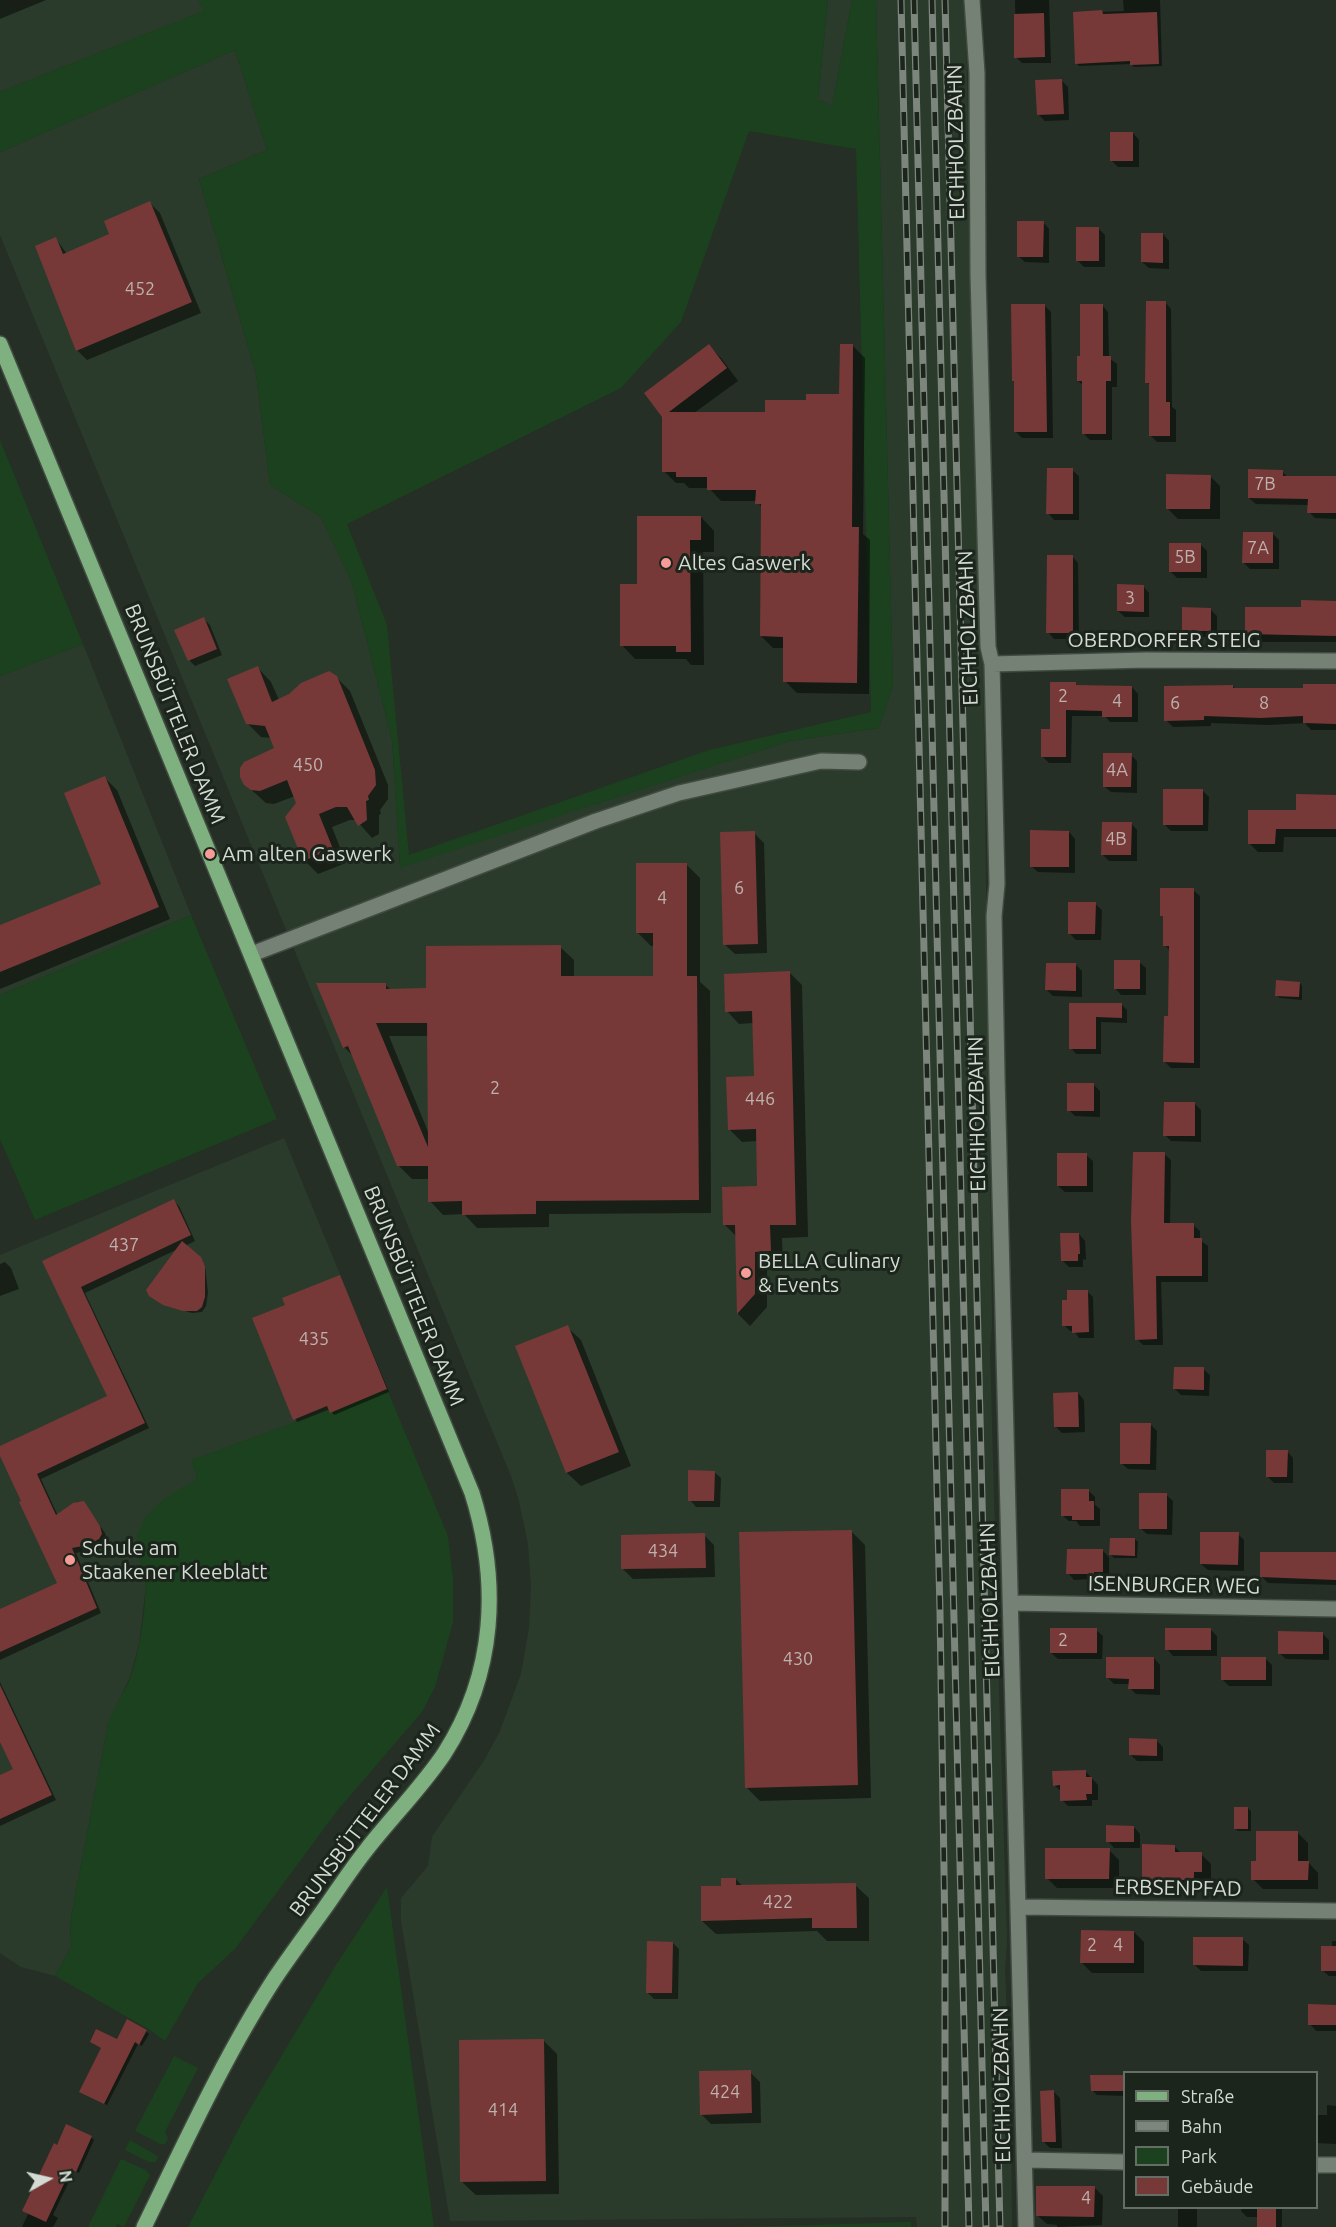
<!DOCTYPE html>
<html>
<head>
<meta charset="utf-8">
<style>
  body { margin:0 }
  #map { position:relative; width:1336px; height:2227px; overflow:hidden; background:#252f25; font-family:Ubuntu,sans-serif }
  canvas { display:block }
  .legend { position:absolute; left:1123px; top:2071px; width:195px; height:138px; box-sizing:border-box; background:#1b251b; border:2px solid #656e65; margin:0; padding:8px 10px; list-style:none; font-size:18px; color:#d4dbd4 }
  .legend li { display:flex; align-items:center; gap:12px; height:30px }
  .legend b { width:30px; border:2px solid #656e65 }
  .north { position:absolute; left:18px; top:2149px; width:60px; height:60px; -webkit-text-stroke:4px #1b251b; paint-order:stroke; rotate:82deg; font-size:16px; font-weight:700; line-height:24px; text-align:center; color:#d4dbd4 }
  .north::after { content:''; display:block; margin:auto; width:21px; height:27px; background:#d4dbd4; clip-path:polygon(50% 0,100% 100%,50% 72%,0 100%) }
</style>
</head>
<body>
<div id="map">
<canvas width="1336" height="2227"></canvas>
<ul class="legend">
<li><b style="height:8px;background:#7eb17f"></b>Straße</li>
<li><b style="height:8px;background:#7d867d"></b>Bahn</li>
<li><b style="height:16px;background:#1b411e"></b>Park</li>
<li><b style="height:16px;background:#773838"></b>Gebäude</li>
</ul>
<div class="north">N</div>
</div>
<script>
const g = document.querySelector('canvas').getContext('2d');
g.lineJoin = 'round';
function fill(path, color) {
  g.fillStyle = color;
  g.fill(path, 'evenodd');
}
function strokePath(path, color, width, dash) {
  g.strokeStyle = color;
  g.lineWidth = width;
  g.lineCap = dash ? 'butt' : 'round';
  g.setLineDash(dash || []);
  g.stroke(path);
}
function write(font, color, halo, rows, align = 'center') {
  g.font = font + ' Ubuntu,sans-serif';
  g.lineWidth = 6;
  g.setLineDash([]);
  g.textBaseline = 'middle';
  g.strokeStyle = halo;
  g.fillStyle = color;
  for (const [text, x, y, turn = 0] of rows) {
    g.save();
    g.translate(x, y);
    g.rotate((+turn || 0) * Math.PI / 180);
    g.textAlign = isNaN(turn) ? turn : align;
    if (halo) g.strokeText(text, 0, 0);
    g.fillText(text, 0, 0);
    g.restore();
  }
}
const built = new Path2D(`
  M0 0H199L204 11 0 92Z
  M828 0H852L832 106 818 100Z
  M876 0H965L983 661 992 1325 990 1350 996 1572 999 1604 997 1626 1007 1940 1005 1970 1011 2113 1012 2227H917L916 2217 450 2221 401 1921V1898L428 1866 432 1837 485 1759 500 1731 521 1674 529 1628 531 1586 528 1544 519 1501 511 1476 0 235V152L235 50 267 150 199 179 256 374 270 485 321 517 352 583 392 740 400 867 790 741 879 728 893 686Z
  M83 644 191 915 0 995V676Z
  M284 1138 387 1389 192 1460 197 1479 162 1501 144 1521 137 1538 136 1548 142 1565 146 1586 139 1644 130 1677 108 1724 74 1901 70 1924 71 1947 55 1976 21 1967 0 1953V1255Z`);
const green = new Path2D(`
  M199 0H828L818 100 832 106 852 0H876L893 686 879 728 790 741 400 868 392 740 352 583 321 517 270 485 256 374 199 179 267 150 235 50 0 152V92L203 11ZM749 131 856 149 871 712 709 750 409 855 387 625 347 524 621 388 681 322Z
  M0 440 83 644 0 676Z
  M191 915 277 1119 35 1220 0 1139V995Z
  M387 1389 448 1536 453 1579V1622L435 1687 422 1712 337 1811 235 1949 198 1983 165 2041 150 2030 55 1976 71 1947 70 1924 74 1901 108 1724C113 1708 124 1694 130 1679 140 1651 144 1618 146 1588 146 1568 131 1550 139 1530 148 1505 175 1492 197 1479L191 1460Z
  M387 1887 434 2227H188L242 2122 334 1968Z
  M174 2056 198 2068 165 2132 168 2138 165 2144H160L135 2131Z
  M130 2140 158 2156 156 2162H149L125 2150Z
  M121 2159 146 2170 150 2175 124 2227 117 2224 116 2227H88Z
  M911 2222V2227H734Z`);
const shadow = new Path2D(`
  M0 0H46L0 19Z
  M1015 0H1049L1051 63H1022L1016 57Z
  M1123 0H1160L1162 66 1134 67 1131 64 1079 66 1076 63 1075 13 1124 11Z
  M1062 81 1068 87 1069 120 1045 121 1038 114Z
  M1133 133 1139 140V167H1118L1111 160Z
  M150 203 160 213 201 313 87 360 77 350 56 239 67 254 111 235Z
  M1043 222 1049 229V263L1025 262 1018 256Z
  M1099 229 1105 235V267H1084L1077 260Z
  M1163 234 1169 241V269L1149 268 1142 262Z
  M1165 302 1171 309 1172 407 1176 410V442H1157L1150 435V386L1147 382Z
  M1102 305 1108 312 1109 358 1117 364V387H1112V440H1090L1084 434V386L1078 381 1082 358Z
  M1045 306 1051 312 1053 438H1022L1015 431Z
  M709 346 721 358 738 381 694 413H767L807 402 841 396 853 346 865 358 863 534 870 540 869 694 797 693 785 681V648H773L761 636 762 508 757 501H721L709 488H689L684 483H676L664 471V416Z
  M1072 470 1079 476V520H1054L1048 513Z
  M1282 471 1288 478H1336V519L1315 518 1309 512V505L1256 504 1249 498Z
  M1210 476 1220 486V519H1178L1168 509Z
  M701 517 714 531V552H703L704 665H691L686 659H635L622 645 638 586Z
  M1273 534 1279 540V569H1250L1244 563Z
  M1200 544 1207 551V578H1177L1170 571Z
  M1072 556 1078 563 1079 639H1054L1048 632Z
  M1143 586 1149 593V617H1125L1118 611Z
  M1336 602V642H1255L1246 634 1302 609Z
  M1210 609 1217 616V637H1190L1183 630Z
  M204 619 210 625 222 655 195 666 189 660Z
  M258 668 271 682 279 700 336 677 350 691 388 785V799L380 810 381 814 379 815V834L372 838 356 820H350L332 827 346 863 318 874 305 861 286 817 298 803 295 796 274 804 266 803 245 784 276 749 271 738 261 737 247 723Z
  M1075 683 1079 687H1132L1138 694V722H1110L1105 716H1072L1071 763H1049L1042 756 1051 731Z
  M1233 686 1236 690H1305L1336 686V730H1311L1305 723 1269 725 1211 723V726L1173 727 1166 720Z
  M1131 755 1137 761V793L1111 792 1104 786Z
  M105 778 117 790 170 919 0 989V927L103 884Z
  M1202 790 1209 797 1208 831H1171L1164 824Z
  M1336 796V837H1284L1283 852H1258L1249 843 1298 812Z
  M1131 823 1137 830V861H1109L1103 855Z
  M1069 832 1075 839V873L1038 872 1031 866Z
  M754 833 764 843 767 953 735 954 724 944Z
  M686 864 700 878V982L710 991 711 1213 549 1214V1227L477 1228 464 1214 443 1215 430 1201V1179H412L399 1166 354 1057 344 1047 385 984 391 990H428L560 947 574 960V977L655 978V946H651L638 933ZM389 1036H428L429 1134Z
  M1193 890 1200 896V1068H1171L1165 1062 1170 1017V951L1165 945V918L1162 915Z
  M1095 904 1102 910 1101 940H1076L1069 933Z
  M1139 962 1146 968V995H1121L1115 988Z
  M1076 965 1082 971V997L1053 996 1047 990Z
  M789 972 802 985 808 1237 782 1238 783 1263 767 1264V1307L750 1326 738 1314 737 1237 724 1224 758 1188V1141L742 1142 729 1129 756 1077 754 1023 739 1024 727 1011Z
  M1300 983 1302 986V1000L1280 998 1277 996Z
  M1071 1004H1121L1127 1010V1023L1101 1022V1054H1076L1071 1048Z
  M1093 1084 1100 1091V1117L1075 1116 1069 1110Z
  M1195 1104 1201 1110V1142L1171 1141 1165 1135Z
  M1164 1154 1171 1160 1170 1225H1193L1200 1231V1240L1208 1246V1282H1161L1163 1345H1143L1137 1339Z
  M1086 1155 1093 1161V1192H1065L1058 1186Z
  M174 1201 179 1206 195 1241 185 1246 205 1265 208 1293 206 1306 202 1312 192 1313 162 1304 178 1249 85 1293 149 1428 41 1479 58 1516 84 1503 105 1533 107 1540 104 1544 93 1550 76 1553 101 1613 0 1660V1611L59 1584 0 1453V1448L109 1397 44 1262Z
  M1079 1234 1085 1241 1086 1260 1083 1259V1267H1069L1062 1260Z
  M5 1262 11 1268 19 1289 0 1296V1264Z
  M340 1276 389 1392 334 1415 330 1409 297 1422 254 1319 287 1305Z
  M1087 1291 1093 1297 1094 1338H1079L1074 1331H1070L1064 1325 1069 1301Z
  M567 1327 581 1340 631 1466 581 1486 567 1473Z
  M1203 1369 1210 1375 1209 1396 1181 1395 1175 1389Z
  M1078 1393 1084 1400 1085 1432 1062 1433 1056 1427Z
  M1150 1424 1157 1431 1156 1470 1128 1469 1121 1463Z
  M1287 1451 1293 1458V1483H1274L1267 1476Z
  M714 1472 721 1478 720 1507H696L690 1500Z
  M1089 1491 1095 1497V1505L1100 1509V1526H1080L1076 1521H1069L1062 1515Z
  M1166 1495 1173 1501 1172 1535 1147 1534 1140 1528Z
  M851 1531 865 1545 871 1798 760 1801 746 1787Z
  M1238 1534 1244 1540V1571L1208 1570 1201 1564Z
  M704 1535 714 1545 715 1577 633 1579 623 1569Z
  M1135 1539 1138 1542 1137 1558H1114L1111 1555Z
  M1103 1551 1109 1557V1578L1074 1580 1068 1573Z
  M1336 1553V1585L1268 1583 1261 1576Z
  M1210 1629 1217 1636V1656H1173L1167 1649Z
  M1096 1630 1103 1636 1102 1659H1058L1051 1653Z
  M1322 1633 1329 1640V1660L1286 1659 1279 1653Z
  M1154 1658 1160 1665V1695L1136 1694 1130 1688V1684H1114L1108 1678Z
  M1266 1659 1272 1665V1686H1229L1222 1679Z
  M0 1682 56 1800 0 1826V1777L15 1770 0 1738Z
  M1156 1740 1163 1747V1761H1137L1131 1755Z
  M1086 1772 1098 1785V1800H1092V1806H1068L1062 1800 1061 1791 1054 1785Z
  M1248 1808 1251 1811V1831H1238L1235 1829Z
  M1134 1827 1140 1834V1848H1114L1108 1841Z
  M1298 1833 1308 1843V1862L1318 1873V1889H1263L1253 1879Z
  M1174 1846 1182 1854H1201L1211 1864V1881H1203V1890L1153 1889 1143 1879Z
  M1109 1850 1119 1860V1888H1057L1047 1878Z
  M736 1879 743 1887 855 1885 869 1898V1941H827L817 1931 716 1934 702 1921 723 1887Z
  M1134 1932 1144 1942V1973H1092L1082 1963Z
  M1242 1939 1249 1945 1248 1971H1201L1195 1965Z
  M1332 1941H1336V1976H1329L1322 1970 1332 1948Z
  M673 1943 679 1949 678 1999H654L647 1992Z
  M1336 2006V2031H1316L1310 2024Z
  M146 2031 149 2034 142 2046 138 2044 107 2105 81 2092 103 2049 91 2042 117 2041Z
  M544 2041 557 2054 559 2194 476 2195 462 2182Z
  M750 2072 760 2082 761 2123 711 2124 701 2114Z
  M1124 2077V2096L1097 2095 1092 2090Z
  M1054 2092 1060 2098 1062 2148H1050L1044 2142Z
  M1327 2105 1336 2106V2144L1316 2143V2115H1327Z
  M91 2137 94 2140 79 2173 74 2171 53 2215 58 2218 53 2227H22L28 2214 24 2210 58 2147Z
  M1094 2187 1103 2196 1102 2225 1057 2227V2225L1047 2224 1038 2216Z
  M1178 2208H1197V2227H1178Z
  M1241 2208H1282V2227H1258V2217H1247L1241 2211Z`);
const building = new Path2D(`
  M1102 10 1103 14 1157 12 1159 64 1130 65V61L1075 64 1073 12Z
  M1044 13 1045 57 1014 58V14Z
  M1062 79 1064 114 1037 115 1035 80Z
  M1110 132H1133V161H1110Z
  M150 201 192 302 76 351 35 246 56 237 63 254 109 234 104 221Z
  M1017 221H1044L1043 257H1017Z
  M1076 227H1099V261H1076Z
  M1141 233H1163V263L1141 262Z
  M1146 301H1166V402H1170V436H1149V383H1145Z
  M1011 304H1045L1047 432H1014V381H1012Z
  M1080 304H1103V356H1111V381H1106V434H1082V381H1077V356H1080Z
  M709 344 727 368 669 412H765V400H806V394H839L840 344H853L852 527H859L857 683 783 682V637L760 636 761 504H755L756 490H707V477H676V472H662V417L644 393Z
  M1047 468H1073V514H1046Z
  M1248 469 1283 470V476H1336V513H1307L1308 499 1248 498Z
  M1166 474 1211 475 1210 509H1166Z
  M637 516H701V540H690L691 652H676V646H620V584H637Z
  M1243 532H1273V563H1242Z
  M1169 543H1201V572H1169Z
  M1047 555H1073V633H1046Z
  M1117 584 1144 585V612L1117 611Z
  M1301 600 1336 601V636L1245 634V607H1301Z
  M1182 607 1211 608V631H1182Z
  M204 617 217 649 188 661 174 630Z
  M258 666 272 702 289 694 301 683 329 671 337 676 375 770 376 785 368 796 369 800 366 801 367 820 358 826 347 807H336L319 814 333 849 303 861 285 817 296 803 287 780 260 791 251 790 244 785 240 777V768L244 762 274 748 265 726 246 724 227 679Z
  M1050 682H1076V685L1132 686V717H1102V711L1066 710V757H1041V729H1050Z
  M1303 684H1336V724L1303 723V716L1261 718 1204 716V720L1164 721V686L1233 685V688H1303Z
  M1103 753H1132L1131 787H1103Z
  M105 776 159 907 0 972V925L101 884 64 793Z
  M1163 789H1203V825H1163Z
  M1296 794 1336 795V829H1276L1275 844H1248V810H1296Z
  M1102 822H1132L1131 855H1101Z
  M1030 830 1069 831V867H1030Z
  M755 831 758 944 723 945 720 832Z
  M636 863H687V976H697L699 1200 536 1201V1214L462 1215V1201L428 1202V1166H397L348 1046 343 1048 316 983H386V989L426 988V946L561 945V976H653V933H636ZM376 1023H427L428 1147Z
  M1160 888H1194V1063L1163 1062 1164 1016H1168L1169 946H1163V916H1160Z
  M1068 902H1096L1095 934H1068Z
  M1114 960H1140V989H1114Z
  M1046 963H1076V991L1045 990Z
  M790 971 796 1225H770L771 1251 755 1252V1294L737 1314 735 1225H723L722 1187 757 1186 756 1129 728 1130 726 1077 754 1076 752 1011 725 1012 724 974Z
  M1276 980 1300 982 1299 997 1275 996Z
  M1069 1003H1122V1018L1096 1017V1049H1069Z
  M1067 1083H1094V1111H1067Z
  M1164 1102H1195V1136H1163Z
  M1133 1152H1165L1164 1223H1194V1238H1202V1276H1156L1157 1339 1135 1340 1131 1221Z
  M1057 1153H1087V1186H1057Z
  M174 1199 191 1235 81 1287 145 1423 37 1474 56 1515 73 1503 84 1501 100 1526 102 1534 99 1539 88 1545 72 1548 97 1608 0 1652V1609L57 1583 19 1502 21 1501 0 1456V1446L107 1396 42 1261Z
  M1060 1233H1079L1080 1254H1078V1261H1061Z
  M182 1241 201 1257 205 1266V1297L202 1307 197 1311H183L163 1305 149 1296 146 1290Z
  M340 1275 387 1389 330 1413 327 1406 293 1420 252 1318 285 1305 282 1298Z
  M1067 1290H1088L1089 1332 1072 1333V1326H1062V1300H1067Z
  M568 1325 619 1452 566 1473 515 1346Z
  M1174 1367H1204V1390L1173 1389Z
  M1078 1392 1079 1427H1054L1053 1393Z
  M1120 1423H1151L1150 1464H1120Z
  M1266 1450H1288L1287 1477H1266Z
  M688 1470 715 1471 714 1501H688Z
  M1061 1489H1089V1501H1094V1520H1072V1516H1061Z
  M1139 1493H1167V1529H1139Z
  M852 1530 858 1785 745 1788 739 1532Z
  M1200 1532H1239L1238 1565 1200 1564Z
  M705 1533 706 1568 621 1569V1535Z
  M1110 1538H1135V1556L1109 1555Z
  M1067 1549H1103V1572H1094V1574H1066Z
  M1260 1552H1336V1580L1260 1577Z
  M1050 1628H1097V1653H1050Z
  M1165 1628H1211V1650H1165Z
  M1278 1631 1323 1632V1654H1278Z
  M1106 1657H1154V1689H1128L1129 1679 1106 1678Z
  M1221 1657H1266V1680H1221Z
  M0 1685 52 1795 0 1819V1775L13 1769 0 1742Z
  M1129 1738 1157 1739V1756L1129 1755Z
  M1086 1770V1777H1092V1794H1086L1087 1800 1060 1801V1785L1053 1786 1052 1771Z
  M1234 1807H1248V1829H1234Z
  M1106 1825 1134 1826V1842H1106Z
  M1256 1831H1298V1861H1309L1308 1880H1251V1861H1256Z
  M1142 1844 1175 1845V1852H1202V1872H1194V1880H1142Z
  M1045 1848H1110L1109 1879H1045Z
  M721 1878H736V1885L856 1883 857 1928H812V1918L701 1921V1886H721Z
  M1081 1930 1134 1931V1963H1080Z
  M1193 1937H1243V1966L1193 1965Z
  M647 1941 673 1942 672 1993H646Z
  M1321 1946H1336V1971H1321Z
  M1308 2004 1336 2005V2025H1308Z
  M127 2019 147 2030 139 2045 135 2042 104 2104 79 2092 101 2048 90 2042 96 2029 117 2039Z
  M544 2039 546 2181 460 2182 459 2040Z
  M751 2070 752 2113 700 2115 699 2071Z
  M1090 2075H1125V2091H1091Z
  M1054 2090 1056 2142H1042L1040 2091Z
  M66 2124 92 2136 76 2172 71 2169 46 2222 22 2211 54 2143 57 2145Z
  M1036 2186H1095L1094 2217 1036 2216Z
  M1257 2208H1276V2227H1257Z`);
const minor = new Path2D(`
  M972 0 977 73 978 275 988 647 992 664 997 884 994 916 997 1076 1026 2227
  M992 664 1146 660 1336 661
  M252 954 596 821 679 793 821 761 859 762
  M1012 1603 1336 1609
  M1019 1907 1336 1911
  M1025 2160 1124 2162
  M1316 2165H1336`);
const major = new Path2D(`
  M0 344 472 1493C500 1582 496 1673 444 1754 421 1788 392 1817 367 1849 351 1869 337 1891 322 1912 306 1934 290 1956 275 1978 225 2055 184 2145 144 2227`);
const rail = new Path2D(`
  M901 0 940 1611 945 1935V2227
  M914 0 969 2227
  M932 0 986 2227
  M945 0 1000 2227`);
const markers = [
  [666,563,6,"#f59b98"],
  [210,854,6,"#f59b98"],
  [746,1273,6,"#f59b98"],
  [70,1560,6,"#f59b98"]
];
const numberNames = [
  ["452",140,289],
  ["7B",1265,484],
  ["7A",1258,548],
  ["5B",1185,557],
  ["3",1130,598],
  ["2",1063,696],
  ["4",1117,701],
  ["6",1175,703],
  ["8",1264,703],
  ["450",308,765],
  ["4A",1117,770],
  ["4B",1116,839],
  ["6",739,888],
  ["4",662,898],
  ["2",495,1088],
  ["446",760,1099],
  ["437",124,1245],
  ["435",314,1339],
  ["434",663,1551],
  ["2",1063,1640],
  ["430",798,1659],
  ["422",778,1902],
  ["2",1092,1945],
  ["4",1118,1945],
  ["424",725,2092],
  ["414",503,2110],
  ["4",1086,2198]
];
const streetNames = [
  ["EICHHOLZBAHN",956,142,-91],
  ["EICHHOLZBAHN",968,628,-92],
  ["OBERDORFER STEIG",1164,640],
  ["BRUNSBÜTTELER DAMM",175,714,68],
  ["EICHHOLZBAHN",977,1114,-91],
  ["BRUNSBÜTTELER DAMM",414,1296,68],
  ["ISENBURGER WEG",1174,1585,1],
  ["EICHHOLZBAHN",990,1600,-92],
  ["BRUNSBÜTTELER DAMM",365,1820,-53],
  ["ERBSENPFAD",1178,1888,1],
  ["EICHHOLZBAHN",1002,2085,-91]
];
const poiNames = [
  ["Altes Gaswerk",678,563],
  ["Am alten Gaswerk",222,854],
  ["BELLA Culinary",758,1261],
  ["& Events",758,1285],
  ["Schule am",82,1548],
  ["Staakener Kleeblatt",82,1572]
];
fill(built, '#2b3b2b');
fill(green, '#1b411e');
fill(shadow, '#0007');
fill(building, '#773838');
strokePath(minor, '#414a41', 18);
strokePath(major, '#414a41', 18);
strokePath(minor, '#748174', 15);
strokePath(major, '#7eb17f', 15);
strokePath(rail, '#7d867d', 7);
strokePath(rail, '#1b251b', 4.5, [14]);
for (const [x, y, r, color] of markers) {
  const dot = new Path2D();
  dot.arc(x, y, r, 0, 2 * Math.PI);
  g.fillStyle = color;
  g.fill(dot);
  strokePath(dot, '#1b251b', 2);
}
write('18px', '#bdb2ad', null, numberNames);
write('21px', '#d4dbd4', '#1b251b', streetNames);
write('21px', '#d4dbd4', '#1b251b', poiNames, 'left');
</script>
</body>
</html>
